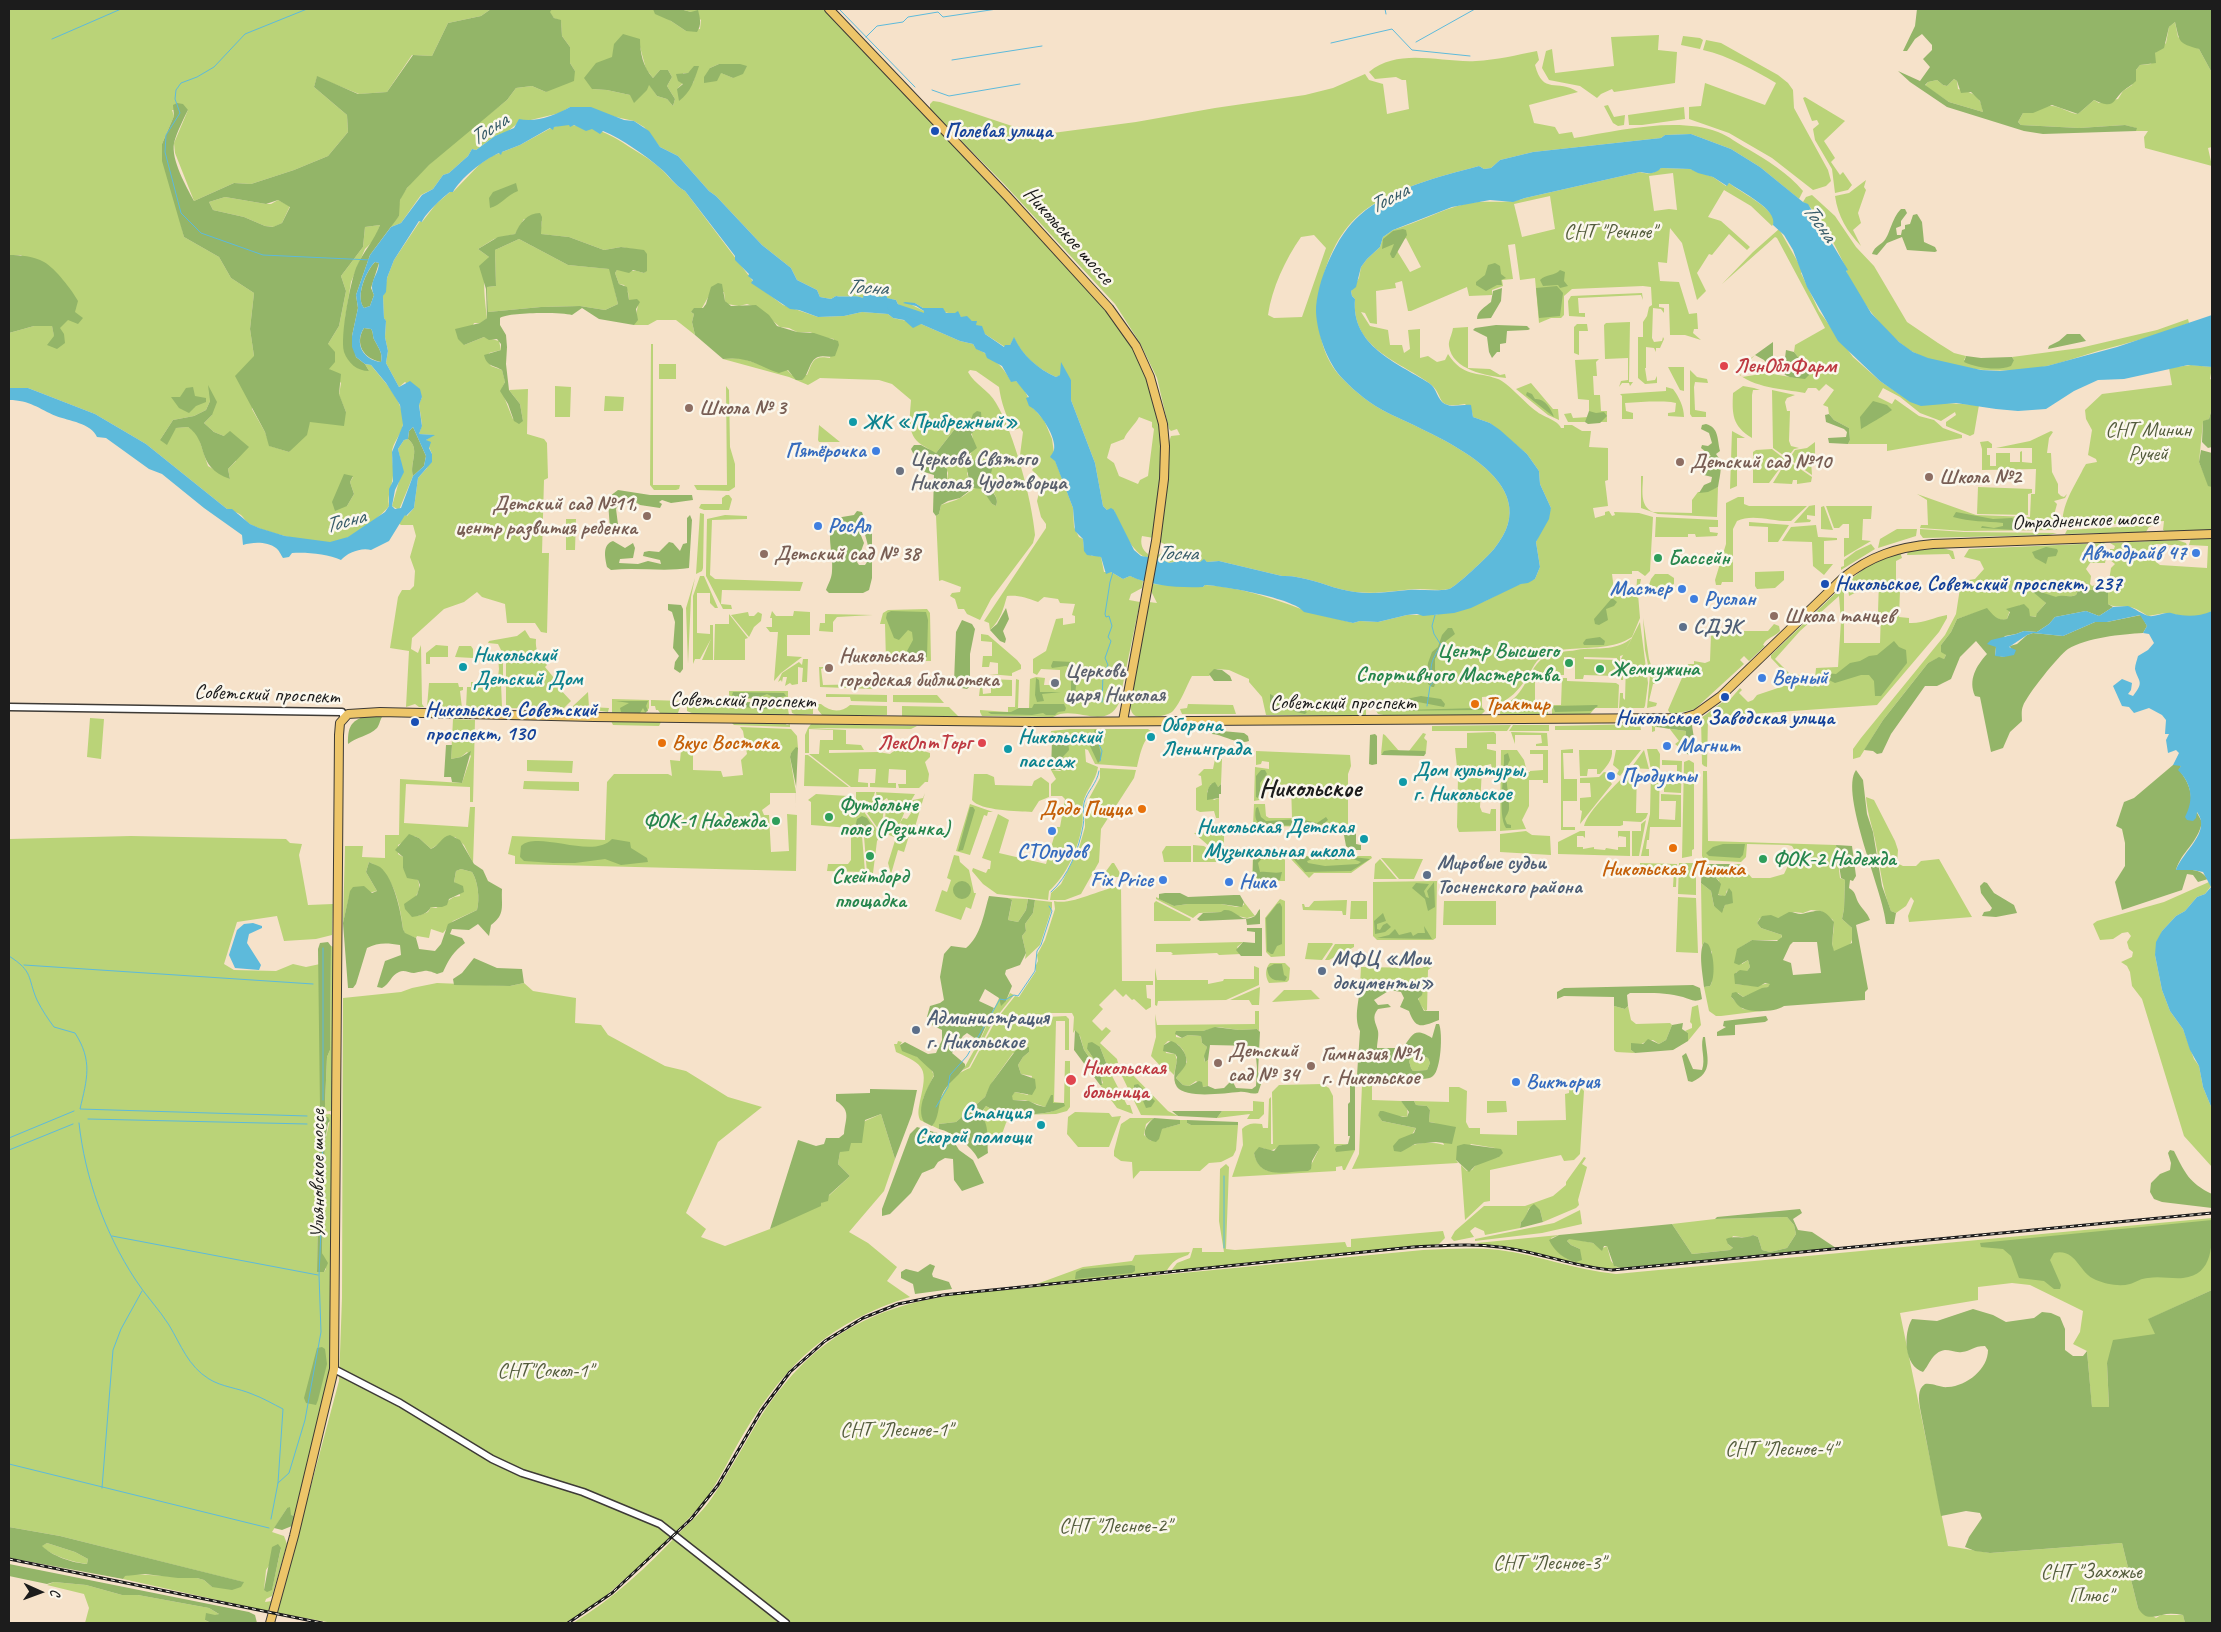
<!DOCTYPE html>
<html>
<head>
<meta charset="utf-8">
<style>
  body { margin:0 }
  #map { position:relative; width:2221px; height:1632px; overflow:hidden; background:#f6e2ca; font-family:Caveat,sans-serif }
  canvas { display:block }
  .frame { position:absolute; inset:0; border:10px solid #1c1c1c; pointer-events:none }
  .north { position:absolute; left:15px; top:1567px; width:50px; height:50px; -webkit-text-stroke:4px #fbf7ec; paint-order:stroke; rotate:92deg; font-size:14px; font-weight:700; line-height:20px; text-align:center; color:#1c1c1c }
  .north::after { content:''; display:block; margin:auto; width:18px; height:22px; background:#1c1c1c; clip-path:polygon(50% 0,100% 100%,50% 72%,0 100%) }
</style>
</head>
<body>
<div id="map">
<canvas width="2221" height="1632"></canvas>
<div class="frame"></div>
<div class="north">С</div>
</div>
<script>
const g = document.querySelector('canvas').getContext('2d');
g.lineJoin = 'round';
function fill(path, color) {
  g.fillStyle = color;
  g.fill(path, 'evenodd');
}
function strokePath(path, color, width, dash) {
  g.strokeStyle = color;
  g.lineWidth = width;
  g.lineCap = dash ? 'butt' : 'round';
  g.setLineDash(dash || []);
  g.stroke(path);
}
function write(font, color, halo, rows, align = 'center') {
  g.font = font + ' Caveat,sans-serif';
  g.lineWidth = 5;
  g.setLineDash([]);
  g.textBaseline = 'middle';
  g.strokeStyle = halo;
  g.fillStyle = color;
  for (const [text, x, y, turn = 0] of rows) {
    g.save();
    g.translate(x, y);
    g.rotate((+turn || 0) * Math.PI / 180);
    g.textAlign = isNaN(turn) ? turn : align;
    if (halo) g.strokeText(text, 0, 0);
    g.fillText(text, 0, 0);
    g.restore();
  }
}
const green = new Path2D(`
  M9 9H491L481 16 448 23 432 56 412 55 387 92 359 94 317 77 314 87 347 115 348 132 328 156 294 170 251 184 234 183 194 201 175 153 174 143 188 110H172L174 116 162 144 184 237 219 257 231 278 254 293 250 329 254 356 252 409 265 432 270 446 289 452 310 422 346 412 339 395 341 383 329 369 328 344 339 326 346 291 341 276 363 247 365 227 380 225 375 239 365 249 351 282 345 319 344 351 369 371 365 364 371 365C384 382 405 401 403 424 402 435 392 442 392 453 392 461 394 468 393 476 392 487 387 494 389 506 381 517 352 538 339 541 321 546 269 534 252 525 247 523 245 519 241 515 237 512 231 511 227 509L146 444 95 414 28 388H9V333L34 326H52L57 349 59 328 74 312 21 255H9ZM208 386 212 415 204 423 214 432 224 436 236 461 228 469 230 479 208 466 197 433 188 427 176 428 160 440 173 420 194 416 206 410 210 401ZM353 477 350 482 354 494 347 506 336 495 341 484Z
  M552 9H653L686 31 700 29 701 20 691 12 680 9H825L1005 196 1102 302 1134 350 1147 375 1159 415 1162 449 1154 538 1142 536C1140 543 1142 550 1148 554V558C1133 555 1118 524 1114 510H1107L1103 506 1095 463 1071 400V380L1061 375 1056 377C1038 369 1022 355 1014 338L1010 345 1005 347 985 334 972 321 962 318 959 315 923 308 915 303H908L924 311V313H917L915 316C905 316 900 309 896 300L876 296 877 292 866 290 863 298C856 294 844 298 836 296L831 299 820 297 817 290 797 280 791 268 762 245 716 196 709 191 678 156 660 147 644 127 634 121 570 107 560 113 518 123 507 132 495 136 476 150 472 149 468 156 449 173 443 175 433 189 421 195 401 223 391 227 392 222 399 216C398 211 398 205 400 200 410 174 482 120 507 100L516 88 532 86 546 92 575 71 570 63V47L562 36 561 21 554 18 549 12ZM640 47 646 69 653 78 660 70H668L672 77 667 86 675 99 673 106 667 99 657 96 649 84 630 95 607 90 592 89 596 64ZM719 64H740L733 78 710 68ZM698 66 693 83 677 89 683 83V73H688ZM1139 417 1152 422V427L1154 429 1148 476 1140 480 1138 484 1119 476 1114 463 1107 458 1111 444 1124 439C1127 431 1135 425 1139 417Z
  M2175 22 2178 37 2199 49 2212 73V147L2208 148 2212 166 2145 148 2144 137 2148 131H2136V128L2125 125 2079 128 2021 125 2018 122 2023 113C2036 113 2042 106 2050 106 2059 105 2068 113 2078 114L2094 100 2099 103 2118 99 2123 91 2132 85 2136 70 2140 65 2151 64 2155 53 2166 43 2169 27Z
  M1659 35 1658 50 1677 52 1675 83 1614 92 1612 89 1601 94 1597 98 1580 86 1549 80 1542 68 1546 51 1552 49 1555 73 1614 66 1611 37Z
  M1683 36 1700 38 1703 40 1700 49 1681 45Z
  M1706 40 1721 43 1778 75 1788 83 1793 90 1794 108 1828 170 1831 181 1826 186 1813 190 1772 158 1729 133 1689 119V107L1701 106 1705 83 1765 105 1776 83C1754 70 1729 56 1703 50Z
  M1537 51 1539 60 1535 65C1543 96 1557 78 1578 92L1529 105 1534 123 1555 127 1559 134 1572 132 1574 138C1616 131 1678 116 1718 132 1729 136 1738 144 1748 149 1768 161 1788 173 1803 191L1799 199 1760 167 1731 149 1691 134 1665 135 1661 138 1533 152 1500 160 1491 168 1484 169 1479 166C1441 176 1389 189 1359 215 1318 250 1301 338 1343 379 1355 392 1372 405 1388 413 1435 436 1552 480 1494 549 1487 557 1457 586 1449 589 1439 591 1430 589 1420 589 1392 590 1369 597 1340 589 1322 584 1301 575 1282 576L1219 561 1207 562 1204 560 1200 562 1186 559 1169 563 1161 559 1158 560V555L1166 551 1167 545 1160 542 1169 442 1171 436 1180 435 1177 429 1171 431 1169 429 1157 378 1140 343 1115 304 1004 184 930 109V104L933 101 940 102 1024 130 1045 134 1136 122 1215 108 1305 95 1333 88 1365 74 1369 80 1383 84 1387 114 1409 109 1406 80H1402L1396 77 1375 79 1369 72C1399 47 1441 63 1476 61 1496 60 1517 55 1537 51ZM1314 235 1326 248 1302 317 1274 318 1268 315C1272 288 1285 260 1301 237Z
  M1954 79 1957 81 1958 89C1974 93 1981 96 1983 112L1949 102 1925 86 1928 82 1937 80 1943 85 1947 86Z
  M1805 97 1845 121 1824 141 1835 158 1831 162 1840 175 1843 172 1852 185 1848 190 1835 193 1832 169 1815 140 1813 129 1819 124 1817 120 1812 121 1803 98Z
  M1608 105 1614 117 1625 115 1624 125 1618 126 1613 123 1604 106Z
  M1684 107 1685 119 1642 125H1629L1628 115Z
  M564 124C590 127 604 130 625 144 637 152 649 158 660 168 668 175 675 186 685 191L755 284 783 305 818 317 844 316 862 312 888 314 893 318 921 324 960 341 973 344C976 350 981 350 986 354 997 361 1005 370 1011 381H1016L1024 389 1033 408 1044 420 1052 439 1055 460 1073 508 1074 527 1079 537 1083 539 1084 549 1092 556 1096 555 1101 557 1104 572H1111L1123 579 1130 576 1143 581 1142 588 1131 594 1129 600 1140 602 1119 703C1105 732 1075 704 1053 717L986 716H982L980 712V710L1008 712V707H1015L1016 679 1019 680 1018 708H1029L1030 679 1036 677 1045 678 1044 685H1050L1055 690 1060 687V670L1041 669 1037 675 1033 673V659L1046 651 1056 619 1063 618V625L1075 623V616L1072 615 1075 604 1060 603 1058 599 1044 597 1038 602C1027 598 1019 595 1007 596 1003 610 1001 619 990 630L989 623 984 621 1046 528V524L1041 517 1037 501 1039 493 1046 484 1032 470 1040 460 1033 454 1022 457 1020 455 1023 432 1020 428 1014 430C1006 417 1001 402 999 387L976 371 970 370 968 372C975 385 989 390 996 403 1014 433 1032 500 1035 535L1033 543 991 599 980 620 967 614 964 609H958L955 599 950 596 952 593 960 592 961 587 942 580 939 581 936 516 939 514 941 505C946 503 951 502 956 500 974 493 977 474 992 504L996 506C1000 497 991 491 987 484L990 477 987 464 983 465 977 460 967 473 969 481 956 486 947 481 948 473 944 463 952 464 971 454 973 440 970 422 954 430 936 453 932 452C928 448 927 448 922 445 906 435 910 416 911 400L892 384 879 380 820 378 808 385 789 377 723 359 740 358 771 368 787 370 792 375H807C813 361 813 355 830 358L834 339 821 337 810 332H797L789 328 780 327 758 308 747 304 739 306 727 304 725 301 724 292H711L702 308 691 312 694 314 692 322 695 335 676 320H657L648 325H634L638 305 629 300 628 292 624 285 619 284 615 273 617 270 637 271 644 273 647 270V258L632 249 621 247 604 250 569 237 540 234 542 221 524 219 515 234 494 239 478 249 489 257C481 276 485 299 487 318L481 323H474L464 345 484 337 499 341 501 350 489 353 487 359 491 366 502 370 505 381C505 384 502 386 502 389 501 390 511 414 513 419L523 421 520 404 509 390 528 389 527 434 544 439 547 443 548 478 544 480 542 553H549L547 633 541 632 535 623H507L505 604 482 597 477 592 464 602 444 609 412 638 411 649 418 653 421 645 422 704 424 707H419L415 704 406 707 409 651 390 648 398 597 402 590H410L414 586 415 571 410 557 416 536 413 525H401L398 523 405 514 407 516 414 508 418 478 427 468 432 454 426 440 433 435 419 434 422 425 419 404 422 397 405 382 399 387 386 363 388 351 385 337 386 322 384 318 383 296 387 278 394 260 420 221 422 222 436 204 450 192H453L480 164 492 156 520 145 551 128Z
  M1661 168 1690 169 1713 177 1726 186 1729 183C1743 194 1769 205 1775 221L1772 226 1751 206 1724 190 1708 217 1721 221 1750 247 1747 250 1729 234 1712 255 1709 254 1697 273 1706 291 1697 300 1682 243 1670 228 1667 263 1658 262 1660 281 1679 282 1689 314 1697 313 1698 329H1694L1693 333 1701 340 1685 335H1670L1669 304H1659V307L1664 308V313L1661 309 1653 308 1652 338 1654 342 1662 341 1663 337 1664 339 1660 348H1656V352L1654 348 1646 347V368H1645L1647 381 1655 380 1657 376V383L1645 384 1638 378V337H1643V322L1647 316 1649 307 1652 305 1651 287 1643 286 1572 289 1564 296V315L1561 318H1551L1539 323 1535 278 1520 280 1515 244 1508 245 1513 279 1502 280 1503 286 1492 290V295L1469 296 1467 287 1411 311H1408L1402 281 1395 283 1396 288 1376 291 1377 324 1370 323 1365 313 1361 312 1370 326 1388 330 1390 345H1402L1404 353 1410 349 1408 330 1420 329V358L1428 356 1437 362 1445 360 1448 354C1464 378 1476 371 1498 379 1507 382 1526 404 1536 411 1543 417 1558 420 1561 428H1564V425H1572L1582 431H1591L1589 447 1608 448V480L1605 481 1608 506 1593 508 1595 518 1605 515V512L1609 511 1612 516 1615 515 1614 512 1639 513 1653 517 1650 571 1645 576 1638 571H1632V574H1612L1614 590 1619 595 1636 596 1637 579H1641L1638 594 1640 618 1632 637C1613 649 1592 647 1570 649 1562 650 1554 649 1547 653 1535 659 1533 669 1526 679 1518 691 1510 699 1498 704L1497 696 1482 697V707L1485 711 1481 715 1389 716 1378 714 1375 709H1366V716L1266 715 1262 697 1249 682V679L1229 670 1217 669 1209 676H1192C1186 687 1181 702 1173 711 1167 717 1140 720 1134 715 1130 711 1130 705 1130 700L1149 602 1157 603 1151 591 1153 584 1203 587 1205 585C1239 587 1269 597 1301 609 1318 615 1336 618 1353 623L1360 621 1378 622 1407 615H1435L1485 601 1512 587 1535 579 1540 567 1536 542 1551 508 1540 484 1539 471 1527 454 1490 423 1473 417 1472 412 1465 404C1433 410 1446 395 1429 383 1397 360 1351 348 1355 299L1352 296 1351 291 1359 278 1361 267 1367 259 1380 247 1383 237 1393 230C1417 223 1440 210 1465 204 1485 199 1506 205 1525 198L1640 172C1649 175 1654 173 1661 168ZM1673 173 1677 210 1669 209 1654 211 1649 176ZM1550 196 1555 229 1522 237 1514 204ZM1406 238 1421 267 1410 272 1394 246Z
  M1866 180 1864 187 1866 190 1858 213 1861 223 1853 230 1861 246C1847 231 1838 217 1835 196L1849 193Z
  M1812 195 1835 216 1856 247 1874 266 1907 322 1938 343 1954 353 1966 356 1964 360H2014L2012 357 2080 348 2157 330 2188 319 2189 323C2160 335 2128 343 2098 351 2081 356 2064 362 2047 366 2010 375 1947 371 1913 352 1887 337 1857 297 1846 271L1847 270C1839 254 1818 208 1803 202L1806 197Z
  M225 197 266 204H271L278 200 290 206 282 223 274 227 265 226 244 217 213 210 209 202Z
  M1779 229 1803 271 1801 273 1819 311 1853 357 1880 381 1910 401 1979 405 1974 434 1970 436 1946 426V422L1956 415 1955 412 1941 421 1920 413 1900 397 1883 388 1878 397 1892 404 1895 399 1919 416 1934 420 1943 428 1962 435V438L1887 451V444H1848L1850 440 1849 428 1834 420 1829 414 1828 407 1823 405 1834 390 1826 384 1819 391 1816 388H1808L1805 393C1783 389 1753 388 1736 372L1738 368 1755 355 1742 368 1740 374 1742 377 1767 373 1796 378 1811 373 1794 352 1795 345 1825 328 1777 238 1775 237 1722 284 1753 252Z
  M519 239 568 265 610 269 618 304 605 310 580 306 541 307 488 312 487 287 496 286 495 250Z
  M1642 293 1643 300 1641 295 1578 298 1579 313H1585V317L1569 316 1568 301 1571 296Z
  M1630 322 1629 382H1633L1630 386 1629 383H1622L1619 387 1621 381 1628 380V358L1605 359 1604 325 1606 323Z
  M1577 324H1587L1588 331H1579V355L1574 353V327Z
  M1468 327V368L1490 369 1500 375 1505 374 1506 378C1487 376 1452 370 1449 346 1448 341 1452 335 1453 328Z
  M651 344H653V485H680L679 489 676 490H654L650 485Z
  M1599 359 1596 362 1597 376H1593L1594 395H1600L1601 411H1607V422H1568L1564 414 1571 413 1573 418 1589 417V400L1578 399 1575 360Z
  M659 364H676V379H659Z
  M2191 365 2212 367 2210 379 2212 380V408L2209 419 2203 422 2199 462 2209 486 2212 485V532L2168 533 2163 530 2164 521 2063 527C2060 506 2075 486 2083 469L2086 464 2097 462 2096 459 2088 455 2092 430 2086 419 2085 410 2102 394 2172 385 2169 368Z
  M1668 367H1684V391L1680 390Z
  M1690 370 1697 377 1707 379 1708 383 1695 382 1694 387 1695 410 1706 412V417H1692L1690 414Z
  M1531 383 1553 409H1558L1559 420 1548 415 1516 389Z
  M555 386 571 387 570 417H555Z
  M726 386 729 390 730 447 735 464V487L729 491 697 490 694 485H727Z
  M1743 386 1754 388 1760 390H1753L1752 395V438C1732 426 1732 414 1733 393Z
  M1666 387 1673 389C1679 397 1684 407 1684 417L1668 416V413L1675 412 1676 403 1671 402C1655 401 1640 402 1625 403L1626 411 1633 413V419H1622V396L1620 394 1666 391Z
  M1772 390 1795 395 1787 398 1785 402 1787 411H1790L1789 441 1791 446 1799 448 1794 449 1787 458 1773 448Z
  M605 396 624 397 623 411H604Z
  M819 425 840 442H819L818 440Z
  M1732 431 1745 438H1737V486L1730 489Z
  M2051 431 2053 432 2049 438 2047 453H2051L2052 472 2058 484V493L2061 496 2064 497 2067 494 2065 498 2054 501 2057 504 2054 515 2057 530 1965 531 1920 528 1921 525H1928L1927 500 1917 494 1976 515 2030 517 2031 494H2035L2036 469 1982 470V449L1980 442 1988 441 1992 444V448H1987V455H1990V466H1996V453H2010V462H2020V452L2022 451V462L2032 463V448H1996L2030 441Z
  M408 439C421 449 409 463 413 476L399 510 392 506 401 474V462L398 449 404 440Z
  M1815 442V460L1811 461 1812 475 1789 459 1795 450 1807 448Z
  M1772 449 1786 460 1769 483H1753V452L1756 450Z
  M1787 460 1812 477 1811 482 1797 484V480H1793L1792 484 1773 483Z
  M1641 476H1643C1643 489 1639 506 1653 512L1692 513V500L1698 492H1705L1718 487 1717 517 1658 514 1641 508Z
  M1978 487 2032 489V493L2028 494V515L1977 514Z
  M726 495H729L732 499 729 510H704L699 508 701 504H722V498Z
  M1738 497H1744V504L1749 506H1807L1791 521C1773 522 1753 513 1737 521L1733 529V582H1722L1721 585H1716L1715 580 1726 544V503Z
  M1815 505V516L1807 515V519L1811 520 1810 522 1794 523 1809 506Z
  M1824 506 1833 530 1821 529V507Z
  M1826 506H1872L1871 519H1863L1862 540 1871 541 1844 557V538H1849V524H1843L1839 528H1834Z
  M700 513 704 514 703 568 702 571 696 574Z
  M725 515 747 516V519L712 520 710 575 715 579 803 582 800 591 722 590 721 604 731 605 732 609H723L706 576V571L707 519Z
  M1656 517 1718 520V527H1709L1710 532 1718 533 1717 536 1696 537 1695 534H1688V537H1655Z
  M566 519H576L575 550H566Z
  M1749 522 1789 525 1778 542H1768V527L1749 526Z
  M1816 525 1818 537 1837 538V540L1824 541V564H1833L1824 575 1813 566 1812 542 1782 541 1791 527Z
  M2154 525 2149 527 2146 532 2065 534 2067 530Z
  M1897 529H1917L1916 536 1878 548 1880 539Z
  M1920 529 1964 532 2057 533 2049 535 1923 538 1920 534Z
  M2191 538H2212V611L2203 616 2190 617 2165 613 2148 616C2141 612 2137 608 2129 607 2122 605 2115 608 2108 604L2107 589 2087 590 2084 584H2081L2076 595C2069 598 2063 594 2056 598L2035 590 2046 603 2037 613V617L2030 616 2021 605 2010 610 2007 619 2002 620 1978 612 1957 619 1951 632 1941 645 1946 655 1944 659 1938 658 1928 663 1883 720 1860 757 1853 759V749L1861 738 1945 635 1956 614 1960 588 1969 580 1975 579 1984 569 1980 561 1964 557 1969 549 2104 543 2106 546 2101 551 2107 552 2105 563H2090L2086 569 2091 576 2090 584 2092 586 2109 581 2111 568 2115 564 2110 560V549H2114L2115 546 2110 543 2177 540 2186 543 2187 546 2156 544V562L2160 565 2207 568 2208 546 2189 545Z
  M1871 544 1875 549 1841 570V567L1844 566V560L1856 551Z
  M1943 548 1953 551 1955 559H1952L1949 554 1907 555 1908 551Z
  M1900 552 1902 558 1896 561V591H1900L1899 617 1909 618V623C1923 624 1934 617 1947 615V618L1939 632 1877 705 1708 717 1707 767 1704 766 1702 764 1701 718 1724 701 1727 703 1740 688 1742 690 1739 693 1748 702 1753 700 1757 695 1787 685 1791 679 1771 658V655L1844 585V643H1880L1881 612H1878L1879 580 1849 596 1847 582 1873 562ZM1839 596 1841 621 1838 667 1816 668 1815 678 1789 673 1775 659 1800 631Z
  M1784 571V580L1775 588 1757 589 1755 586V572Z
  M1655 574H1668L1674 578V584L1661 590 1649 585 1651 579Z
  M700 576H704L718 608H715L710 603V593H697V633L710 634V625H713V660H702L711 639 700 659H695L693 664V596Z
  M695 578 691 597 688 664 686 608Z
  M927 609 930 613 931 661H886L885 624H880L883 613 888 610Z
  M772 611 776 616H793L794 611 810 612V635H787V656L802 657 781 673 774 681 778 632H770L766 627H772V618H770Z
  M748 612 749 616H754L758 612 762 614 761 621 754 627 749 637 731 615Z
  M729 614 748 638 745 639V660H714L715 624H729Z
  M825 614 873 615 837 617 833 622V632L819 631 820 623H825Z
  M1643 618 1649 659 1651 665 1655 666 1653 671 1659 673 1655 684H1653L1649 701 1657 703 1656 706 1647 708 1650 675 1645 650Z
  M1640 622 1648 683 1645 706 1644 708H1619L1620 693H1623V698L1625 700 1626 662 1624 665 1623 680H1621V659Z
  M1774 624 1779 626 1780 631C1775 637 1767 637 1763 645L1765 646 1749 661 1744 656 1740 660 1744 664 1695 709 1671 715 1668 710 1688 664H1694V661L1705 663 1710 661 1711 634H1715L1716 631H1768Z
  M525 630 530 638 536 639C535 651 539 656 547 665L545 667 559 684 557 686 571 701 563 709 506 708V660L498 644 488 643 489 641 517 636Z
  M981 634 988 635 1017 660 1021 665V669L1012 673V676L989 674H998V663L990 662 989 667H982L983 656H992V642L981 641Z
  M1632 638 1623 655 1620 656V665H1617V658L1584 657V659L1616 660 1615 676 1584 675 1583 679H1575V658L1564 657V675H1557L1556 672 1535 675V704L1548 705V715L1500 714 1501 706C1528 696 1526 668 1546 656 1553 652 1561 652 1569 651 1574 651 1579 649 1584 649 1601 648 1617 650 1632 638Z
  M436 645 448 646V657H430V664H426V653Z
  M459 646H471L473 649V658L455 657Z
  M484 654H500L503 657V678L501 680H479V677H498L499 669 498 658H480V655Z
  M803 659H808L807 682H802L803 668 798 667V684L792 685 790 683 785 686 787 677H783L782 682 781 680 778 682 782 673 799 662 802 665Z
  M819 667H826L821 669 823 685 873 684V689L820 687Z
  M1562 678H1567V681L1616 683 1619 685 1618 708H1595L1590 714H1552V705H1561Z
  M985 679V681L982 682 983 694 991 693V679L1012 680V696H979L981 680Z
  M471 682 501 683 502 707 466 708 467 687H471Z
  M429 683H458L459 687H463V690L460 691 462 708 427 707Z
  M729 691H788V700L729 698Z
  M588 692 589 707 609 708 608 712 587 709 583 712 575 711 573 706Z
  M826 694 887 695V702L851 701 850 697H826Z
  M893 695H937L944 703 893 702Z
  M612 699 649 700V708L645 714H612Z
  M651 700 682 701 678 713H660L658 710H656L655 706H651Z
  M687 701 787 703 789 715 694 714 687 711Z
  M790 703 813 704V714L796 715 792 713Z
  M818 704H821C830 712 841 713 850 705L887 706V715H822L818 710Z
  M1188 704 1233 705 1236 714H1182L1180 709 1187 708Z
  M902 706 949 707 959 717 902 716Z
  M90 718 104 719 101 759 87 757Z
  M453 719 475 720 473 802H470V787L406 784 404 823 468 827 470 807H475L473 863 464 845 455 837 440 843 431 849 419 838 414 836 398 845V854L403 857V868L413 878 418 880C421 888 418 894 413 900L418 916 428 912 431 907 436 908 454 897 460 896 458 885 454 882 456 871 461 869 472 872C478 881 480 899 477 910L453 921 443 933 431 929 429 938 417 936 416 938 405 934 403 929C400 905 394 872 369 862L366 872 377 891 349 897 343 923 345 846H363L362 857 385 858V835H399L400 779 462 783 471 756 467 752 461 757 451 759Z
  M611 721H660L661 722 659 726 613 725Z
  M731 722H783L787 725 790 724V727L734 725Z
  M811 724 917 726 911 729 808 728Z
  M1640 724 1641 730H1555V726Z
  M1511 725 1507 731H1432V726Z
  M1513 725H1549V731H1509Z
  M1652 725H1656L1657 727 1686 731 1684 751 1689 755 1675 744 1679 741 1669 728 1655 727V731L1652 732Z
  M740 727 791 729 797 736 798 748 791 753 790 757 796 793H770V804L762 810 764 815H769L771 852 789 851 787 814 797 815 796 871 515 864V856L508 854 512 836 605 840 607 782 614 774H668L672 776 670 760 680 761 681 750H693V770L721 771 723 777 743 775 741 760 747 754 743 731Z
  M808 728 846 730V744L861 745 864 750H829V753L878 752 890 754C901 745 917 748 930 753V757L925 762 929 774 928 782H925L919 788H899L898 784H906V770L889 769 888 783H896V788L870 787V783H875L876 769H859L858 782 868 783V787H851L809 754H819L820 740H833V730L809 729V753H805V735Z
  M1070 729H1148L1154 733C1143 737 1140 755 1137 767L1095 764 1088 750 1085 749 1086 762 1098 767C1096 781 1086 790 1083 803 1081 811 1084 818 1082 826 1078 849 1067 875 1049 891L1048 900 997 894 983 884 972 871 973 868 986 873 988 869H990L991 861 982 858 998 814 1009 820 999 853 1046 864 1057 827H1060L1065 799 1062 796H1051V784L1056 779 1051 770 1060 771 1066 766 1069 760 1062 758 1067 751 1070 735 1068 732H1064L1058 743 1052 740 1051 731Z
  M1494 732 1496 734V744H1487V749L1496 751V769H1492L1491 764 1483 766 1482 768 1480 807 1482 812 1490 814 1491 809H1496V831L1459 832 1457 827 1458 777 1455 748H1467V733Z
  M1511 732 1547 733 1548 746H1536V744L1542 743 1541 735H1515V744Z
  M1423 733 1426 734 1424 738 1427 741 1426 752 1409 751Z
  M1383 734 1385 735 1399 751H1386L1381 754Z
  M1573 749V753H1563L1564 779H1577V801H1563V827H1575V830H1561V750Z
  M1647 749H1657L1660 754 1659 819 1675 820 1676 801H1661V794L1681 795V827H1650L1649 840H1647L1646 849H1649V856H1641L1650 814 1651 770Z
  M1501 750H1517L1524 760 1527 772H1530V771L1543 770V754H1530V750H1548V783H1543V780H1529V806L1522 820 1526 829 1500 831Z
  M1579 750H1612C1613 760 1606 767 1600 774H1597V769H1588L1587 776H1580Z
  M1616 750H1641L1620 776 1617 774 1619 770 1613 765Z
  M1644 750 1649 769 1631 768Z
  M1256 751 1350 755 1351 766 1348 774V824L1345 827 1253 826 1254 804H1265L1266 816 1269 818H1292L1291 784 1266 786 1265 799 1254 801 1255 767 1269 769V762L1262 761 1261 764 1256 765Z
  M805 755H808L849 787 804 786Z
  M1215 759H1222L1221 784 1218 787 1211 784 1207 792 1214 800 1219 798V818H1216L1214 811 1200 812 1196 810V788L1202 785 1201 776 1198 775 1204 769H1213Z
  M527 760 573 761 572 773 527 771Z
  M1662 760 1682 761 1681 793 1664 792V784H1677V765H1662Z
  M1689 760 1694 763V849L1692 850V856L1682 858 1684 762Z
  M1100 768 1136 770 1134 778 1101 829 1099 862 1081 894 1065 900H1050L1051 893 1061 884 1079 848 1085 827V806L1100 778Z
  M1630 770H1637L1636 813H1648L1646 818 1641 822 1623 821V825L1620 826H1584C1588 810 1618 783 1630 770Z
  M1703 771H1707L1708 841 1836 845 1840 878 1845 880 1844 909 1842 919 1852 928 1853 937 1850 945 1834 952C1829 942 1836 931 1833 920L1821 911 1811 910 1803 913 1794 912 1778 918H1760L1757 923 1761 928 1782 935 1781 940H1752L1741 947 1742 964 1748 960 1750 967 1747 971 1736 972 1735 984 1755 986 1770 983V986L1743 997 1738 993 1731 997 1743 1009 1761 1011 1721 1016H1716L1709 1011 1704 987 1710 986 1712 982V952L1704 942 1702 946 1701 883 1711 891 1714 906 1723 910 1725 905 1729 903 1732 899 1727 890 1725 897 1717 894 1719 881 1713 874C1719 867 1728 870 1734 864H1740L1752 878H1770L1784 874 1795 851 1792 846 1788 845 1747 844 1746 857 1741 862 1704 860 1702 856Z
  M1604 772 1608 773 1605 775 1612 784 1580 824 1582 811 1580 810V798L1591 797 1590 783H1580V778L1599 777Z
  M974 774H987L994 777 995 785 1032 786 1034 781 1041 777 1049 783V797L1039 801 1032 812C1019 811 980 811 972 800Z
  M524 781 579 782V791L523 789Z
  M856 792H875L873 798H877L876 792 915 794 906 809 891 806 887 798 884 800 882 805 859 803 856 799Z
  M925 793 915 827 912 826 904 852 898 850 891 874 888 863 898 831 902 832 904 825 900 823 903 818 907 819 911 813 907 810 913 800 923 798Z
  M816 794 848 796V800L859 805 881 835 877 841 873 873H867L863 824H861L865 872 827 871 828 864H848L851 860V829L850 828 811 825V802L808 800Z
  M1866 797 1874 800 1895 841 1898 850 1897 863 1903 866H1916L1921 861 1939 859 1972 917 1909 922 1908 916 1914 901 1911 897 1906 906 1896 913 1891 911C1880 884 1880 859 1873 831 1870 819 1867 810 1866 797Z
  M970 804 993 812H988L987 816 984 815 970 855 956 851Z
  M874 806 884 807 881 833 867 813Z
  M886 807 905 811 894 837 884 833Z
  M1646 820 1639 856H1632V831H1641V824Z
  M1212 828H1220L1221 834H1224V859L1194 833 1212 832Z
  M1526 831 1532 835 1550 836 1551 855 1500 852V834Z
  M1580 831H1585V838L1583 836H1577V847H1583V849L1594 847V849L1605 850 1606 848 1618 850V847H1626V837L1619 836 1618 838V831H1630V856L1558 854V842Z
  M131 836 286 839 290 843 302 844 299 855 308 905 333 904 332 935 316 939 284 941 277 916 237 922 224 964 234 970 276 971 293 964 306 967 320 964V1107L325 1104 327 1057 330 1050 331 946 334 947 333 1107 331 1111 320 1112 319 1115 330 1114 333 1117 332 1360 325 1400 304 1476 295 1516 291 1515 287 1508 272 1532 284 1536 287 1544 272 1596 266 1599 265 1602 272 1601 269 1610 267 1611 123 1579 124 1576 133 1574 197 1578 204 1580 212 1587 243 1582 60 1536 9 1527V839ZM330 1120 325 1141 322 1253 326 1269 324 1272H317L319 1147 316 1133ZM281 1548 272 1589 264 1590 266 1570Z
  M1193 845 1204 846 1220 859 1219 862H1193Z
  M1166 846H1191V862H1164L1162 852Z
  M1258 853 1259 855 1285 856V881H1260L1252 878 1253 856Z
  M954 855 959 856 960 862 969 870 974 893H976L971 909 966 907 961 920 935 911 942 890 947 892 951 880 947 878Z
  M1288 856H1371L1372 858 1351 873H1314L1309 878Z
  M1381 858 1423 859 1414 879H1399Z
  M1380 859 1397 879H1374L1375 864Z
  M1112 863H1114L1120 873 1119 877H1111V885L1100 887 1101 878Z
  M1640 863 1677 864 1676 887H1673L1674 870 1640 869Z
  M1679 863H1696V895L1678 894Z
  M1437 881 1436 938 1433 940H1377L1373 936V882Z
  M2209 882 2211 886 2205 894 2197 897 2185 911 2176 916 2162 931 2155 955 2162 990 2170 1011 2183 1029 2194 1059 2199 1066 2203 1087 2212 1109V1167L2184 1136 2142 999 2132 986 2130 972 2127 966 2121 962 2132 957 2133 952 2129 949 2127 942 2131 936 2128 932 2122 933 2113 939 2100 940 2093 924 2097 921 2164 902Z
  M1121 886 1122 981H1153V985H1146L1147 998 1151 999V1007L1146 1010 1134 999 1132 1000 1126 994 1123 997 1115 989 1099 1005 1103 1009 1092 1021 1102 1031 1106 1027 1111 1031 1100 1043 1117 1059 1118 1063 1107 1065 1100 1047 1087 1049 1100 1068 1098 1069 1084 1050 1080 1036 1075 1030 1073 1033 1074 1017 1072 1013H1047V1017L1066 1016 1069 1019V1050H1065V1021H1056L1054 1102 1064 1103 1065 1061H1070V1107L1067 1111 1056 1114 1011 1115 1006 1123 1002 1134 987 1135 983 1117 980 1115 986 1106C998 1116 1034 1116 1050 1112 1055 1111 1060 1106 1064 1103H1053V1095L1045 1107 1025 1100H1013L1011 1096 1015 1092 1028 1095 1032 1076 1021 1074 1018 1065 1023 1057 1029 1052 1013 1053 993 1081 985 1097 956 1122 939 1124V1129L920 1120C917 1113 919 1108 920 1101 928 1068 925 1065 896 1052L894 1044H897L898 1041 902 1042 900 1045C910 1052 930 1064 934 1075L923 1099 924 1122 932 1126C937 1119 936 1114 938 1107 943 1090 953 1074 970 1068L996 1020 1015 996 1019 997 1036 971 1035 967 1038 961 1037 955 1045 940 1055 909 1054 901C1071 906 1102 888 1121 886Z
  M1156 897 1174 906 1188 904H1221L1237 907 1244 905V902L1255 916 1247 918 1221 912 1199 913 1193 918 1156 899Z
  M1678 897 1696 898 1698 953 1676 952Z
  M1008 898 1028 899 1026 910 1018 922 1008 920 1012 901Z
  M1280 899 1285 901V956L1271 957 1266 952 1265 918Z
  M1035 900 1052 902V908L1040 945 1025 959 1026 953 1022 936 1026 931 1025 924 1033 913Z
  M1347 900 1346 915H1343L1342 911 1303 910 1302 904H1304L1305 907H1309L1314 901Z
  M1156 901 1191 919 1190 921H1154V903Z
  M1351 901H1367V919H1350Z
  M1444 901H1496V925H1443Z
  M1243 942 1237 947 1241 954 1219 955 1217 953 1171 955 1173 954 1171 952H1156V944Z
  M1308 943H1332L1333 944 1322 960 1305 959Z
  M1335 944H1354V947L1329 960H1325Z
  M1270 963H1285L1290 968 1289 980 1287 982 1269 983C1265 977 1265 968 1270 963Z
  M1429 964 1432 967 1428 970 1427 1010 1425 1011 1418 1001 1420 996 1418 988 1377 982 1360 985 1361 967 1422 968Z
  M1254 966 1259 968V985L1226 1000 1158 1001 1157 1006 1155 1005V968L1157 980H1208V984L1223 981 1224 979H1254Z
  M437 983 510 986 524 983 533 991 576 998 575 1023 601 1025 608 1035 665 1066 686 1071 728 1097 762 1107 718 1142 686 1213 706 1229 701 1237 725 1246 770 1229 821 1203 850 1176 838 1164 840 1152 850 1143 865 1121 881 1114 895 1159 884 1191 849 1232 868 1243 897 1267 887 1281 910 1297C830 1322 787 1362 744 1433 730 1456 720 1481 703 1502 676 1535 642 1564 610 1592L598 1603 566 1623H333L277 1613 339 1381 342 1298 343 998 401 992 412 988Z
  M1260 987 1259 1005H1252L1249 1000H1230Z
  M1284 990H1311L1320 999 1272 1002Z
  M1010 993 1014 995 994 1020 969 1067 963 1070 981 1038 999 998 1001 1001H1006Z
  M1698 1005 1701 1025 1688 1041V1033L1685 1031 1692 1028V1024L1690 1022 1692 1007Z
  M1614 1006 1625 1009 1628 1006 1631 1020 1636 1024 1670 1023 1672 1025 1666 1040 1659 1044 1653 1040 1645 1042 1631 1050 1635 1053 1616 1052 1614 1050Z
  M1255 1011H1259V1031L1257 1029 1239 1030 1218 1027 1203 1031H1176V1037L1182 1038 1188 1035 1201 1036 1202 1043 1207 1047 1204 1059 1205 1062 1208 1060V1086L1203 1087 1196 1081 1189 1086 1183 1085 1176 1078 1187 1062C1185 1050 1180 1043 1168 1041L1164 1045 1166 1053 1175 1054 1177 1060 1174 1075 1170 1071 1167 1073 1151 1056 1156 1037 1155 1014 1157 1025 1255 1024Z
  M1415 1053 1428 1058 1430 1063 1427 1070 1413 1071 1411 1068 1409 1061Z
  M1108 1068 1127 1105H1130L1133 1114 1117 1108 1100 1085 1103 1083 1099 1071Z
  M1126 1068 1168 1111 1178 1116 1141 1115 1121 1074Z
  M1574 1080 1584 1091 1580 1154 1574 1160 1564 1161 1561 1155 1490 1170V1201L1484 1202 1465 1220 1461 1165 1467 1171 1472 1170C1477 1161 1489 1159 1499 1157L1495 1148 1471 1144 1456 1160 1458 1163 1352 1169 1359 1154 1362 1085 1372 1086V1100L1401 1101C1406 1106 1409 1110 1407 1117L1378 1114 1382 1121 1416 1128 1401 1152C1411 1142 1431 1141 1444 1145L1435 1123 1429 1122 1430 1110 1427 1106 1416 1105 1414 1101 1449 1102V1087H1459L1467 1091 1466 1122 1469 1128H1480V1134L1517 1135V1121L1566 1120 1565 1094 1569 1093 1570 1081Z
  M1322 1084 1329 1088 1333 1096 1334 1144H1348L1337 1146 1347 1150H1355L1345 1170H1343L1342 1166 1336 1167V1171L1232 1177 1243 1145 1242 1129C1248 1123 1254 1123 1262 1124L1263 1128H1268L1269 1099 1271 1097V1144H1289H1273L1272 1092 1279 1085ZM1263 1148 1270 1151 1277 1148 1318 1151 1311 1165C1290 1171 1260 1182 1254 1153Z
  M1253 1101 1264 1102V1114L1259 1119H1247L1250 1114 1217 1118 1222 1111H1253Z
  M1487 1101H1506L1507 1112 1487 1113Z
  M1075 1112 1109 1113 1112 1117 1121 1116 1109 1147H1078L1067 1134 1068 1117Z
  M1130 1118H1154L1146 1124 1144 1135 1151 1141 1161 1129 1180 1124V1120H1187V1123L1191 1125H1238L1236 1150 1233 1156 1221 1162 1209 1163 1200 1171H1140L1133 1179 1132 1162 1121 1161 1114 1156V1151L1121 1124Z
  M1584 1157 1586 1158 1582 1164 1587 1167 1578 1200 1579 1205 1576 1208 1543 1222 1540 1210 1529 1208 1525 1218 1521 1222 1520 1228 1485 1235 1484 1231 1475 1227 1470 1231 1474 1237 1454 1241 1451 1238 1455 1231 1484 1206H1525L1553 1196 1566 1185V1182Z
  M1226 1164 1229 1167 1226 1249 1235 1250 1345 1242 1347 1247H1351V1239L1443 1231 1445 1238 1439 1244 1416 1248 1170 1272 1177 1263 1190 1258 1193 1248H1202V1252H1224L1219 1221 1220 1169Z
  M1580 1210 1582 1224 1542 1233 1475 1241V1239L1554 1223Z
  M1787 1217 1794 1225 1796 1234 1787 1248 1770 1252 1762 1250 1758 1237 1753 1235 1748 1238 1733 1236 1728 1244 1734 1249 1730 1250 1692 1254 1672 1224 1715 1219Z
  M2212 1218V1290L2149 1319 2156 1334 2107 1363 2109 1407 2092 1408 2087 1351 2073 1344 2080 1332 2083 1311 2030 1285 2012 1283 1978 1287V1300L1900 1313 1948 1546 1990 1553 2122 1543 2138 1608 2156 1618 2161 1615H2183L2185 1623H573C613 1599 648 1566 680 1532 689 1523 701 1513 709 1502 727 1476 742 1448 758 1421 808 1341 870 1305 962 1294L1423 1250C1448 1249 1474 1247 1499 1250 1539 1255 1575 1270 1616 1274Z
  M1559 1235 1551 1238C1558 1249 1562 1259 1576 1262L1580 1249 1571 1245 1567 1241 1569 1238 1593 1243 1601 1249 1607 1246 1611 1261 1616 1267 1621 1268C1590 1272 1559 1258 1529 1252 1512 1248 1495 1247 1478 1245L1477 1243Z
  M1190 1252 1188 1255C1178 1258 1172 1261 1166 1272L1034 1285 1083 1267 1132 1261 1135 1255Z
  M47 1543 75 1552 88 1559 87 1564C72 1562 52 1556 41 1546Z
  M54 1582 86 1585 122 1595H138L209 1608 219 1614 205 1620 211 1623H85L89 1608 84 1594 47 1585Z`);
const forest = new Path2D(`
  M491 9H552L550 12 554 18 561 20 562 36 570 47V63L575 71 574 81 546 92 532 86 516 88 507 100 429 165 407 188 400 200 399 216 370 255 356 295 358 308 352 336 356 357 365 364 369 371C357 371 348 363 344 352 340 336 350 284 356 268 363 252 374 241 380 225L365 227 363 247 341 276 346 291 339 326 328 344 335 352V362L329 369 341 374 339 394 346 412 344 426 310 422 307 435 289 452 269 446 265 432 235 376 254 356 250 329 254 293 231 278 219 257 184 237 162 161V144L174 116 173 105 177 103 183 104 188 110C183 120 177 132 174 143 171 160 186 186 194 201L234 183 251 184 294 170 328 156 348 132 347 115 314 87 317 76 358 94 387 92 413 55 432 56 448 23 481 16ZM225 197 266 204 278 200 290 207 282 223 273 227 265 226 244 217 213 210 209 202Z
  M653 9H680L691 12 698 10C700 18 702 25 697 32L686 31 671 21 655 14Z
  M1917 9H2212V73L2199 49C2178 43 2180 43 2175 22L2169 27 2164 48 2155 53 2156 63 2140 65 2136 70V81C2132 85 2128 87 2123 91 2112 101 2115 110 2094 100L2078 114 2052 105 2033 113H2023L2018 122 2021 125 2079 128 2125 125 2137 128 2136 131 2043 134 2024 131 1947 107 1910 82 1898 71 1920 81 1930 67 1923 59 1932 50V45L1922 34 1915 39 1907 51H1903L1915 26ZM1954 79 1957 81 1961 93 1971 92 1980 101 1983 112 1949 102 1925 85 1928 82 1937 80 1943 85 1947 86Z
  M623 34 640 39C640 53 643 67 653 78L660 70H668L672 77 667 86 675 99 673 106 667 99 657 96 649 85 647 90 634 103 630 95 607 90 592 89 584 78 596 63 612 57 614 44Z
  M719 64H740L747 66 743 74 733 78 721 73 717 81 704 83V77L710 68Z
  M694 66H699C694 81 691 92 679 101L677 89 683 84 678 81 676 74 688 73Z
  M516 183 518 191C507 195 500 206 490 208L489 198 493 192Z
  M1901 209H1905L1907 213 1901 221V226L1896 228 1897 235H1901L1902 230 1905 229V225L1910 224 1913 215 1917 214 1922 222 1924 242 1935 247 1937 251 1935 252 1907 250 1902 237 1887 243 1877 255 1872 254C1874 248 1878 246 1883 242 1890 236 1891 219 1901 209Z
  M540 213 542 217 541 234 569 237 604 250 621 247 644 250 647 254V271L644 273 633 270 629 273 617 270 615 273 619 284 627 287 629 300 637 299 640 302 636 309 638 320 634 325 599 319 582 308 572 315C561 312 509 312 500 318V325L506 335 507 347 506 364 509 390 520 404 523 421 519 424 514 421 508 404 500 391 505 382 502 370C494 365 487 367 484 355L501 350V344L497 339 489 340 484 337 464 345 458 339 455 329 480 323 487 318 486 289 479 266 489 257 478 249 498 237 515 234C520 223 527 213 540 213ZM519 239 568 265 609 269 618 304 605 310 580 306 541 307 488 312 487 287 496 286 495 250Z
  M1403 229 1406 230 1407 235 1394 258H1392L1390 254 1394 244 1382 249 1383 239 1393 231Z
  M9 255C20 255 34 256 44 262 55 268 72 290 78 301L75 312 83 318 78 324 68 320 60 328 64 334 65 343 57 349 47 345 54 336 52 326H34L9 333Z
  M375 262 379 263 371 288 374 295 370 306 364 308C355 297 366 271 375 262Z
  M1495 263 1500 266 1501 274 1506 278 1501 280 1502 285H1497L1486 291 1476 285V282L1485 275 1488 265Z
  M1560 270 1565 272 1564 281 1568 286 1560 288 1558 285 1543 286 1540 280C1546 274 1555 276 1560 270Z
  M718 283 722 284 725 301 731 306 756 305 769 315 777 326 797 332 814 333 838 341 839 345 835 356C829 358 824 355 818 357 809 360 809 375 802 380H796L788 370 779 373C758 366 749 356 723 359L695 335 692 322 694 314 691 312 694 308H703L706 304 711 287Z
  M1557 286 1563 293 1560 316 1539 318 1536 288Z
  M1502 288 1501 301 1491 318 1477 319C1477 311 1485 307 1491 302L1493 291Z
  M1496 325 1527 326 1530 329 1528 330 1507 331 1506 343 1500 344V352H1497L1492 358 1489 352 1487 337 1473 330 1475 328Z
  M364 328 371 329C374 333 372 337 375 341 379 349 383 353 381 362 364 359 354 344 364 328Z
  M2067 334H2080L2086 341 2048 349 2049 346 2059 341Z
  M1773 342V366L1769 367 1764 360 1755 355Z
  M1786 350 1794 352 1811 373 1805 379C1794 377 1786 380 1780 368L1784 366Z
  M1966 356 1981 358 2012 357 2014 360 2011 366C1997 371 1978 368 1964 362Z
  M208 385 217 402 212 415 204 423 214 432 224 436 230 431 249 447 228 469 230 479C194 466 210 442 188 427L176 428 167 445 160 440 173 420 194 416 206 410 210 401Z
  M193 387 195 396 206 398V402L196 406 189 413 179 408 171 397H180L186 388Z
  M1527 392 1532 394 1535 399C1545 398 1551 409 1554 417L1526 395Z
  M1873 401 1887 405 1892 410C1890 412 1863 428 1861 429L1860 417Z
  M2212 408V447L2208 448 2202 442 2203 421 2209 419Z
  M977 411 981 412 982 424 971 434 977 448 960 461 952 464 944 463 943 466 947 469V481L956 486 969 481 967 468 972 461 977 460 983 465 990 461C996 470 988 476 987 484 991 492 1000 497 996 506L992 504 982 489 973 488 960 498 948 501 941 505 939 514 936 516 933 512 934 475 918 470V463L911 449 914 445H921L936 453 954 430 970 422 973 414Z
  M1589 411 1596 413 1604 412 1607 416 1600 423 1588 424 1585 422Z
  M1829 414 1834 420 1849 428 1850 440 1848 444 1829 443 1828 438 1846 437 1847 432 1844 429 1826 422 1825 415Z
  M1706 424C1719 428 1717 438 1720 451L1716 454C1724 463 1720 474 1718 487L1708 492 1699 493 1704 485 1711 482 1712 477 1700 474 1701 471 1709 469 1713 462 1711 459 1705 462 1701 470 1698 469 1702 458 1711 456 1701 448 1702 445 1708 446 1712 443 1709 433 1701 429 1702 425Z
  M413 427 426 456 424 466 413 476C409 463 421 449 408 439L409 431Z
  M2201 450 2212 453V487L2208 486 2199 462Z
  M344 474 353 476 350 482 354 494 347 506 335 511 332 502Z
  M618 490 650 495H692L693 500 671 503 662 500 659 502 662 504 660 508 640 505 631 499 622 500 616 509 619 532 616 536 610 530 608 501 610 496Z
  M857 511 862 512 864 518 860 533 864 543 857 562 859 565H865C874 555 865 539 864 529L870 527 872 533V578L869 590 863 593H829L826 590C828 584 832 578 832 571 834 555 824 528 836 518L854 515Z
  M1956 512 1993 519 2012 518 2016 521 2017 528 2014 530 1983 528H1981L1982 526 1994 528 2003 526V523C1986 521 1970 522 1953 517Z
  M690 515 692 520 689 568C663 572 637 567 611 570L607 567C605 557 602 545 613 541L625 548 633 543 635 548 633 558 620 559 619 563 638 564 648 561 661 564 660 560 643 556 644 552 649 551 659 552 669 542 673 543 680 551 683 544 687 543V518Z
  M2046 547 2057 549 2058 551 2056 556 2048 557 2046 564 2035 558 2032 552Z
  M2086 581 2084 584 2087 590 2108 589V604L2113 607 2099 616 2086 611 2055 617 2049 624 2037 632 2024 631 2016 634 2005 636 1996 647 1995 655 2004 657 2011 649 2010 646 2017 644 2027 635 2033 633 2063 636 2095 622H2107L2141 615 2147 626 2143 633C2122 634 2086 638 2068 649 2059 655 2027 695 2023 706 2021 710 2022 717 2022 721L2010 732 2003 748 1991 752 1980 697 1975 696C1968 680 1976 666 1987 654L1976 641 1960 657 1951 679 1937 686H1925L1891 734 1882 753 1877 754 1873 751 1864 750 1883 720 1928 663 1939 657 1944 659 1946 655 1941 652V645L1951 632 1957 619 1987 608C1993 615 1997 621 2007 619L2010 612 2006 609 2024 604 2029 609 2030 616 2036 617 2037 613 2046 603 2032 591 2035 590 2056 597C2063 594 2069 598 2076 595L2081 584Z
  M1612 598 1617 602 1614 606 1606 609 1608 620 1599 625 1595 624 1594 619Z
  M668 604 681 605 683 609V669L680 673 674 669 675 662 679 656 673 648 675 622 672 612 668 610Z
  M1006 608 1009 619 1003 631 1006 639 1005 643 1000 641 990 630 997 624Z
  M891 611 926 612 928 620 927 657 919 660 907 659V651L913 640 912 632 908 630 899 640 894 638 886 618 887 613Z
  M962 620 972 624 975 629 970 654V686L967 689 956 687 954 682 956 632Z
  M1448 628H1452L1455 634 1446 641 1435 659V670L1438 675 1434 687H1432L1428 684 1430 675 1427 671 1428 663 1432 652 1438 647 1442 635Z
  M1600 637 1605 641 1604 645H1584L1583 643 1586 639Z
  M1894 641 1899 647 1906 650 1907 663 1881 696H1875L1874 681 1869 675H1861L1835 683 1825 678 1826 673 1836 674 1850 663 1860 661 1869 656 1877 655Z
  M1053 661 1072 662 1076 686 1075 695H1073L1071 692V668L1066 666 1052 668 1051 666Z
  M1214 669 1222 670 1230 676 1232 681H1214L1209 674Z
  M1036 678 1039 680 1040 692H1061L1042 694 1044 701 1037 702 1035 695Z
  M733 692 784 693 786 696 775 698 767 694C760 698 740 700 732 695Z
  M1270 694 1285 702 1295 700 1299 708 1307 712 1305 714 1296 712 1287 706 1270 705Z
  M1421 696 1441 699 1445 704 1444 707 1418 702 1401 708V710L1481 708 1484 710 1380 711V709L1394 706 1401 700Z
  M616 701H648L646 706 648 711 645 712 643 708 640 713 621 712 620 708 629 703Z
  M690 701 786 703 787 705 784 708C773 705 769 710 761 709 740 706 716 705 694 705Z
  M1034 704H1064L1066 708 1065 711 1058 712 1055 715H1046L1043 713 1032 715 991 714 988 712H1011L1019 708H1032Z
  M1546 705 1547 711H1502L1501 709 1503 706Z
  M1553 706 1597 705 1598 706 1591 711 1555 712Z
  M363 717H382C380 720 379 726 377 728 369 736 356 737 348 744 348 730 349 722 363 717Z
  M1683 722 1692 725C1693 734 1697 748 1691 755L1687 754 1684 749 1686 731 1657 727 1656 725 1658 723Z
  M1095 729 1097 732C1096 743 1102 749 1101 760L1098 763 1090 746Z
  M1211 730 1244 733 1248 736 1249 741C1238 745 1224 735 1212 734Z
  M1064 732 1070 734 1068 740 1069 750 1062 758 1069 760 1062 770H1051L1052 740 1058 742Z
  M1375 734 1377 736V764L1372 765 1369 764 1370 735Z
  M446 745H452L451 759 461 757 471 751 462 783 452 782 451 777H444Z
  M796 747 798 748 795 809 796 786 790 757 791 753Z
  M1391 750 1425 751 1426 753 1424 756 1381 755 1384 751Z
  M1508 753 1510 760C1502 773 1510 793 1509 808 1509 813 1506 815 1505 819L1507 824 1511 825V828H1506C1497 814 1505 772 1504 755Z
  M2180 764 2181 766 2179 770C2189 782 2196 799 2187 814L2196 818V811L2202 822C2198 843 2181 852 2176 870 2188 869 2200 868 2208 879L2198 882 2193 875 2187 874 2182 890 2122 910 2115 882 2125 866V843L2122 829 2116 826 2124 802 2134 798 2173 765Z
  M1261 770H1265L1267 774 1260 783 1261 796 1258 798 1256 797V776Z
  M1856 770 1863 780 1867 814 1873 832 1882 886 1891 911 1896 913 1894 924H1886C1884 893 1839 794 1856 770Z
  M1215 782 1218 787 1221 784V794H1219V798L1207 800C1207 793 1207 785 1215 782Z
  M970 807H973L975 810 963 850 958 851Z
  M1258 807 1261 817 1266 821 1300 819 1317 823 1326 817 1328 820 1323 824 1317 826 1262 825C1254 822 1255 814 1256 808Z
  M862 816 867 818 875 831H863L862 824H861L862 831 854 832 857 819Z
  M1341 830H1353L1356 832V844L1361 845V850H1351L1346 846 1344 835 1339 833Z
  M409 834 419 838 431 849C439 846 441 837 450 835L460 840 474 864 483 870 488 881 502 889C501 906 506 914 491 925L489 936 478 924 469 930 452 929 450 934 462 938 465 943C453 952 449 959 443 972L437 974C424 969 427 971 414 973 409 973 404 969 399 972 391 975 390 984 382 988L377 987 385 961 401 955 400 945C388 943 378 942 367 948L356 984 353 988H348L343 923 350 891 353 887 364 886 372 893 377 891 366 872 369 862C372 864 377 865 380 867 394 878 401 912 403 929L405 933 416 938 419 949 435 951 441 944 448 924 477 910C480 899 478 881 472 872L461 869 456 871 454 882 463 886 464 892 449 899 447 905 442 907H431C427 914 420 916 412 917L405 909 404 904 417 895 420 885 418 880 407 878 403 868V857L395 850Z
  M612 839 630 842 631 848 647 858 648 862 621 865 605 859 575 863H553L524 861 520 857 521 846C538 830 593 860 612 839Z
  M1723 844H1745L1743 855 1740 858 1709 856 1706 853 1713 847Z
  M1836 845 1852 846 1856 876 1853 881 1850 880 1849 888C1856 892 1855 896 1858 902 1862 909 1867 912 1870 920L1856 925 1868 989 1865 992V1000L1784 1006C1775 1012 1753 1013 1742 1008 1737 1006 1735 1000 1731 997L1732 993 1736 992 1743 997 1762 988 1768 987 1770 984 1765 983 1758 987 1735 984 1734 974 1740 970 1747 971 1750 967 1748 960 1739 965 1734 963 1737 949 1752 940 1777 941 1782 937V935L1761 928 1757 923 1762 916 1771 915 1778 918 1789 912C1794 912 1797 914 1801 914 1819 911 1821 906 1834 922L1832 944 1834 951 1852 943V928L1842 919 1844 909 1845 880 1841 878ZM1793 942H1817L1821 973 1793 975 1791 963 1783 960 1790 945Z
  M1257 854 1284 856 1263 857 1258 863 1260 872C1268 871 1274 874 1282 872L1280 880H1263L1253 877V860Z
  M1291 856 1342 858 1339 860 1315 858 1307 861 1308 863 1325 866 1358 864 1361 862 1353 859V857L1370 859 1351 871 1305 872Z
  M1706 864H1734C1728 871 1719 867 1713 874L1721 884 1718 895 1725 896 1729 888 1732 892 1733 903 1725 905 1722 913 1714 906 1711 891 1701 883 1702 867Z
  M953 890a9 9 0 1 1 18 0a9 9 0 1 1-18 0Z
  M1434 882 1435 907 1428 911 1425 899 1412 888 1416 883 1429 884 1424 891 1426 897 1429 898 1427 891Z
  M1984 882 1987 883 1994 893 2014 905 2017 913 1996 917 1982 916 1984 912 1990 911 1992 908 1981 893 1980 886Z
  M1165 893H1180L1188 897 1234 895H1240L1244 902 1242 907 1221 904H1188L1174 906 1159 899V894Z
  M989 896 1008 898 1012 900 1008 920 1018 922 1026 910 1028 899 1035 900 1033 913 1025 924 1026 931 1022 936 1026 953 1020 965 1006 970 1005 974 1012 986 1006 1001 1001 1006 999 998 985 989 979 1001 994 1008 979 1041 967 1033 963 1036 952 1053 965 1064V1067C958 1077 947 1083 942 1095 938 1105 939 1119 932 1126L924 1122C916 1108 927 1088 934 1076L933 1072 917 1057 902 1051 900 1045 905 1042 928 1054 936 1053 942 1040V1030L932 1025V1021L927 1017 930 1006 940 1003 944 1000 940 977 944 954 951 946 966 948C981 936 984 913 989 896Z
  M1280 903 1282 907V944L1277 946 1273 954H1271L1267 951 1266 918 1277 904Z
  M1260 909V924L1247 925 1246 919 1200 921 1197 919 1203 913 1221 912 1224 910C1237 909 1239 923 1253 917 1257 916 1257 911 1260 909Z
  M1383 913 1386 921 1377 924V929L1380 930 1383 925 1387 923 1391 927 1385 932 1375 934 1374 921Z
  M1424 926 1432 939 1377 938 1389 935 1395 929 1399 935 1411 932 1413 936 1418 933H1425Z
  M1247 928H1262V956H1241L1236 950 1243 942 1255 943V932L1247 931Z
  M328 942 331 946 330 1050 327 1057 325 1104V1107L320 1108 318 949 320 943Z
  M1704 942 1708 944C1714 953 1716 977 1710 986L1704 987C1703 975 1698 953 1704 942Z
  M474 958 497 968 522 969 524 983 510 986 454 985 453 979 462 973Z
  M1274 964H1282L1284 975 1287 977 1285 981C1274 980 1269 981 1267 968Z
  M1374 982 1397 986 1409 983 1423 990 1422 995 1418 999 1424 1011H1439V1020C1423 1026 1416 1031 1409 1011L1400 1007 1404 998 1401 992 1390 990 1374 1000 1378 1005 1388 1004 1391 1007 1378 1009C1371 1017 1376 1023 1378 1031 1379 1036 1377 1043 1377 1048H1403C1413 1034 1414 1027 1432 1038L1436 1024H1439C1443 1033 1441 1070 1433 1076 1426 1082 1410 1077 1402 1077 1389 1076 1376 1082 1363 1079 1360 1078 1359 1077 1357 1075L1360 1031C1353 1016 1360 999 1360 985ZM1415 1053 1428 1058 1430 1063 1427 1070 1413 1071 1411 1068 1409 1061Z
  M1693 985 1700 988 1702 999C1694 1003 1690 999 1683 997 1667 992 1646 993 1630 993L1627 995 1628 1006 1625 1009 1614 1006V997L1564 996 1557 999V992L1564 988Z
  M1766 1016 1768 1020 1765 1022 1735 1025V1035L1717 1036V1032L1726 1027 1723 1026 1724 1021Z
  M1683 1023 1682 1029 1688 1033V1041L1673 1050 1635 1053 1631 1050V1043L1643 1044 1648 1039 1659 1044 1666 1040 1672 1025Z
  M1215 1027 1239 1030 1257 1029 1260 1032 1258 1072 1261 1084 1258 1093C1251 1095 1246 1091 1239 1092 1225 1093 1186 1099 1177 1087 1171 1078 1177 1067 1177 1057L1175 1054 1163 1051 1164 1045 1171 1041C1179 1043 1189 1055 1186 1064 1184 1069 1179 1073 1176 1078L1183 1085 1189 1086 1199 1081 1202 1082 1203 1087 1208 1086 1215 1089 1224 1088 1230 1082H1233L1236 1088 1252 1089 1256 1086 1257 1068 1255 1046 1210 1045 1208 1060 1205 1062 1204 1056 1207 1047 1202 1043 1201 1036 1188 1035 1182 1038 1175 1034 1176 1031H1203Z
  M1075 1030 1079 1034 1084 1050 1101 1074 1102 1085H1100L1074 1050Z
  M1703 1037H1705C1707 1058 1714 1072 1692 1082L1688 1081 1682 1056 1686 1053 1693 1069 1702 1070C1706 1059 1700 1048 1703 1037Z
  M1092 1042 1100 1047 1107 1065 1100 1068 1087 1049 1088 1043Z
  M1029 1047V1052L1023 1057 1018 1065 1021 1074 1035 1079 1036 1088 1032 1095 1015 1092 1012 1096 1013 1100 1029 1101 1037 1105 1045 1107 1051 1095H1053V1103H1064L1065 1106C1060 1108 1055 1111 1050 1112 1033 1116 1000 1116 986 1106L980 1114C990 1124 987 1141 988 1153L978 1159C972 1146 952 1132 939 1129V1124L956 1122 985 1097 990 1085 1016 1050Z
  M1138 1084 1155 1101 1151 1107 1146 1108 1140 1094 1134 1088V1085Z
  M1355 1085V1150L1336 1152 1335 1149 1337 1146 1348 1144 1350 1136H1348V1104L1350 1102V1086Z
  M870 1089 917 1090 912 1114 895 1159 881 1114 865 1120 862 1143H851L849 1151 840 1152 838 1164 850 1176 829 1195 828 1201 821 1203V1206L770 1229 798 1140 816 1146 824 1144 826 1138H839L844 1134C845 1119 852 1111 836 1101V1094L870 1093Z
  M1401 1101H1414L1416 1105 1427 1106 1430 1110 1429 1122 1456 1127 1452 1144 1436 1142 1415 1144 1401 1152 1394 1151 1393 1146 1399 1139 1414 1133 1416 1128 1382 1121 1378 1115 1380 1111H1383L1403 1117H1407L1409 1112Z
  M1172 1111H1222L1217 1118 1178 1116Z
  M328 1117 330 1121 328 1123 325 1141 322 1253 328 1263 324 1272H317L319 1147 316 1133 319 1118Z
  M1154 1118 1180 1120V1124L1162 1129 1159 1139 1156 1142C1139 1139 1144 1126 1154 1118Z
  M1187 1120 1238 1122V1125H1191L1187 1123Z
  M917 1127 951 1137 959 1150 973 1160 984 1183 962 1191 954 1180 953 1159 945 1158 938 1162 934 1168 922 1173 911 1193 890 1214 882 1216V1209L910 1134Z
  M1317 1144 1320 1147 1312 1161 1311 1169 1308 1171C1287 1171 1259 1181 1254 1153L1259 1147 1274 1151 1279 1145Z
  M1464 1144 1501 1149 1503 1153 1499 1157 1475 1166 1469 1172 1456 1160 1457 1146Z
  M2170 1150 2174 1151C2185 1173 2189 1183 2212 1194V1208L2162 1202 2154 1199 2150 1192 2151 1183 2160 1174 2170 1170 2171 1163 2168 1153Z
  M1534 1204 1540 1210 1543 1222 1520 1228 1521 1222C1527 1217 1527 1208 1534 1204Z
  M1800 1209 1802 1213 1793 1219 1798 1230 1812 1232 1836 1248 1832 1250 1621 1268 1614 1266 1607 1246H1604L1602 1251 1593 1243 1569 1239 1567 1241 1571 1245 1580 1249 1582 1260 1576 1262C1565 1260 1554 1251 1549 1240L1559 1235 1672 1224 1692 1254 1730 1250 1733 1248 1728 1244 1726 1239C1735 1235 1744 1240 1753 1235L1758 1237 1762 1250 1770 1252 1787 1248 1796 1234 1794 1225 1787 1217 1715 1219 1717 1217Z
  M2212 1220C2212 1243 2214 1275 2183 1278 2172 1279 2160 1276 2148 1278 2142 1278 2136 1282 2130 1284 2119 1287 2106 1284 2096 1280 2078 1273 2077 1248 2054 1253L2050 1260 2061 1285 2060 1289H2054L2044 1281 2019 1278 2011 1256 2003 1249 1981 1247 1980 1243Z
  M930 1264 935 1266 932 1274 933 1277 949 1282 952 1289 915 1294 913 1284 901 1278V1272L906 1269 918 1272Z
  M1131 1265 1135 1266V1271L1132 1273 1075 1279 1076 1272 1082 1269Z
  M2212 1290V1623H2185L2183 1615C2176 1614 2169 1613 2162 1615 2152 1617 2145 1620 2138 1608L2122 1543 1990 1553 1975 1551 1965 1547 1969 1537 1982 1518 1980 1513 1966 1511 1941 1516 1920 1408C1919 1400 1917 1389 1925 1384 1934 1383 1940 1388 1948 1387 1967 1386 1988 1369 1988 1350L1985 1346C1973 1346 1971 1351 1962 1352 1956 1353 1951 1350 1945 1350 1932 1352 1930 1364 1923 1372 1904 1366 1903 1334 1912 1319L1937 1321 1973 1309 1993 1315 2006 1322 2034 1318 2042 1312 2051 1313 2060 1317 2065 1329V1350L2073 1356H2083L2087 1351 2092 1407H2109L2107 1363 2113 1340 2155 1334 2148 1319Z
  M322 1347 325 1349 327 1364 318 1400 316 1405 306 1403 304 1398 317 1348Z
  M290 1507 291 1515 295 1516 292 1526 282 1530 274 1528 287 1508Z
  M9 1527 60 1536 244 1582 241 1587 232 1590 212 1587 204 1580 197 1578H178L145 1574 125 1576 123 1579 10 1558ZM47 1543 75 1552 88 1559 87 1564C73 1563 52 1556 42 1546Z
  M278 1544 281 1548 280 1552 272 1590 267 1592 264 1590 272 1547Z
  M9 1564 249 1612 255 1615 257 1623H211L205 1620 206 1613 215 1615 219 1614 209 1608 138 1595H122L86 1585 54 1582 47 1584 9 1576Z`);
const water = new Path2D(`
  M570 107H591L624 120 634 121 649 131 660 147 678 156 709 191 716 196 762 245 791 268 797 280 817 290 820 297 831 299 836 296C844 298 856 294 863 298L864 289 877 292 876 296 882 297 885 292H887V298L896 300C900 309 904 316 915 316L912 313H924V311L916 306 903 303 905 302 915 303 923 308H943L946 313H955L958 311 961 317 967 316 972 321H977L976 325 982 326 985 334 1004 347 1005 345H1010L1014 337C1022 355 1038 369 1056 377L1060 375 1061 362 1071 380V400L1095 463 1103 506 1107 510 1111 508 1114 510 1134 550 1141 556 1161 559 1169 563 1190 559 1192 561 1200 562 1204 559 1207 562 1219 561 1282 576C1301 575 1322 584 1340 589 1365 596 1384 592 1408 590 1422 589 1436 592 1449 589 1457 586 1487 557 1494 549 1552 480 1435 436 1388 413 1372 405 1355 392 1343 379 1328 364 1317 334 1316 312 1316 282 1337 234 1360 215 1389 189 1441 176 1479 166L1484 169 1491 168 1500 160 1533 152 1661 138 1665 135 1691 134 1731 149 1760 167 1803 202 1808 204 1848 270 1846 271 1871 313 1899 342 1913 352 1928 358 1981 370 2000 371 2047 366 2117 347 2212 315V367L2188 365 2124 379 2098 380 2074 391 2046 409 2018 411 1996 409 1956 403 1921 406 1910 402 1880 381 1838 341 1807 287 1793 250 1784 235 1773 225C1778 209 1741 192 1729 183L1727 186 1713 177 1698 173 1690 169 1661 168C1656 174 1648 174 1640 172L1525 198 1513 202 1490 200 1452 207 1393 230 1383 237 1380 247 1367 259 1361 267 1356 287 1351 291 1352 296 1355 299C1351 346 1396 362 1429 383 1437 388 1437 400 1445 404 1453 408 1462 404 1471 405L1473 417 1490 423 1500 430 1527 454 1539 471 1540 484 1551 508 1549 519 1536 542 1540 567 1535 579 1528 583 1521 584 1471 608 1454 613 1423 616 1417 614 1407 615 1378 622 1360 621 1353 623 1304 612C1294 598 1223 586 1205 585L1203 587C1179 588 1151 586 1130 576L1123 579 1111 572 1106 574 1101 557 1087 555 1084 551 1083 539 1075 531 1073 508 1055 461 1050 457C1051 455 1053 453 1054 450 1057 438 1040 411 1029 406L1026 398 1029 397 1016 381 1011 382 1002 366 987 358 985 353 976 349 973 344 960 341 921 324 913 328 904 320 893 318 888 314 862 312 844 316 818 317 799 310 790 309 751 283 753 280 748 276 749 274 735 260V256L685 191C675 186 669 175 660 168 645 155 622 139 603 131L600 134 592 129 586 131 574 125 570 127 569 125 554 127 553 130 550 128 520 145 502 152 501 155 499 153C483 160 460 179 453 192H450C443 197 424 215 422 222L419 221 394 260 387 278 386 292 383 296 384 318 386 321 385 337 388 351 386 363 399 387 410 381 420 389 422 397 419 405 422 426 419 434 435 435 426 440 431 442 429 448 432 454V462L418 478 414 508 406 516 405 515 389 541 371 550C361 547 347 553 341 560 328 554 307 552 292 553L289 557 283 558C281 555 279 550 276 548 267 541 252 542 243 545L242 535 204 508 162 474 149 469 106 438 97 437C91 423 69 421 56 416 39 409 30 400 9 400V388H28L95 414 146 444 227 509H232L250 524 259 528 285 536 330 542 348 537 385 512 389 506V489L393 481 392 452 403 425 400 405 386 383 371 365 365 364 356 357 352 347V336L358 308 356 295 370 255 391 227 401 223 422 195 433 189 443 175 449 173 468 156 472 149 476 150 495 136 514 128 519 119C535 123 556 115 570 107ZM375 262 379 263C378 277 368 281 374 295L370 306 364 308C355 296 366 271 375 262ZM364 328 371 329C374 333 372 337 375 341 379 349 383 353 381 362 363 360 354 343 364 328ZM413 427 426 456 424 466 413 476 401 508 395 509 392 506 395 490 404 472 398 449 404 440 408 439 409 431Z
  M2128 606C2132 607 2145 616 2149 616 2156 617 2164 612 2171 613 2185 617 2198 617 2212 611V1109L2203 1087 2199 1066 2190 1050 2183 1029 2170 1011 2162 990 2155 955 2156 942 2162 931 2176 916 2185 911 2197 897 2205 894 2211 887 2203 872 2193 870H2176C2182 852 2212 832 2197 812L2196 818 2193 821 2187 820 2185 817C2194 800 2192 784 2178 770L2181 766 2173 765 2179 753 2176 750 2168 753 2166 740 2169 734H2165L2166 720 2162 715 2149 708 2134 713 2129 707 2122 706 2113 686 2122 679 2132 683 2131 690 2128 694 2133 696C2145 681 2138 682 2135 669 2135 665 2137 660 2138 656L2148 650 2154 643 2149 634 2143 633 2147 626 2140 615 2107 622H2095L2063 636 2033 633 2027 635 2009 647 2016 650 2014 655 2004 657 1995 656 1996 647 1987 644 1991 640 2016 634 2024 631 2037 632 2049 624 2055 617 2086 611 2099 616 2113 607Z
  M253 923 262 926V928L249 934 247 943 261 965 259 970 235 968 229 955 237 930 244 924Z`);
const stream = new Path2D(`
  M307 9 245 34 214 67 197 77 181 83 176 90 175 99 180 113 166 135 165 152 181 213 201 233 263 255 371 260
  M839 9 915 87
  M1385 9 1386 14
  M866 37 877 26 903 22 908 17 938 12 943 17 997 9
  M52 39 121 9
  M1416 42 1475 9
  M1331 43 1392 29 1412 50 1470 56
  M952 60 1042 46
  M932 90 949 96 1020 84
  M1102 702 1103 674 1108 665 1105 658 1111 641 1108 637 1112 626 1109 616 1106 617 1105 614 1110 582 1113 572
  M1427 706 1430 686 1434 681C1427 666 1434 657 1441 645L1434 634 1432 626 1435 615
  M1097 733V740L1102 751 1100 761
  M1051 892C1068 877 1079 849 1083 826 1085 819 1082 811 1084 803 1087 791 1097 784 1099 771
  M9 956C34 972 27 977 37 1000 42 1010 48 1019 54 1027L75 1033C93 1061 87 1079 80 1109L307 1116
  M24 965 313 984
  M323 1100V948
  M936 1107 948 1087 950 1075 967 1056 1000 999 1005 1000 1014 995 1018 996 1035 971 1037 951 1041 945 1052 911 1049 906
  M88 1119 307 1124
  M79 1123C85 1178 105 1233 135 1279 145 1295 159 1309 169 1325 181 1345 188 1366 209 1379 222 1387 238 1388 252 1394 263 1398 273 1404 283 1409L278 1483 271 1519
  M9 1138 74 1111
  M9 1150 73 1124
  M112 1236 318 1275
  M1224 1248V1176
  M9 1464 269 1528
  M278 1483 289 1473 305 1420 321 1332 319 1275 323 1185 322 1123
  M102 1488 113 1350 121 1329 142 1291`);
const river = new Path2D(`
  M892 307 925 318`);
const minor = new Path2D(`
  M9 707 342 712 344 718
  M334 1369 400 1403 492 1459 522 1473 583 1492 660 1524 786 1623`);
const major = new Path2D(`
  M829 9 1007 196 1109 308 1136 346 1150 377 1163 424 1165 446 1164 479 1156 541 1123 721
  M270 1623 294 1536 334 1369 339 735 340 723 348 714 380 712 594 717 1033 722 1683 718 1696 714 1721 696 1843 578C1870 556 1898 547 1933 544L2212 534`);
const rail = new Path2D(`
  M9 1559 322 1623
  M568 1623 612 1593 691 1519 718 1485 761 1411 790 1372 825 1341 863 1318 898 1304 943 1295 1413 1247C1442 1246 1470 1243 1499 1247 1537 1251 1573 1267 1612 1270L2212 1213`);
const markers = [
  [935,131,5,"#1a4fb4"],
  [1724,366,5,"#e0444e"],
  [689,408,5,"#8d6e63"],
  [853,422,5,"#0f9aa8"],
  [876,451,5,"#3f7fe0"],
  [1680,462,5,"#8d6e63"],
  [900,471,5,"#6b7280"],
  [1929,477,5,"#8d6e63"],
  [647,516,5,"#8d6e63"],
  [818,526,5,"#3f7fe0"],
  [2196,553,5,"#3f7fe0"],
  [764,554,5,"#8d6e63"],
  [1658,558,5,"#2e9e5b"],
  [1825,584,5,"#1a4fb4"],
  [1682,589,5,"#3f7fe0"],
  [1694,599,5,"#3f7fe0"],
  [1774,616,5,"#8d6e63"],
  [1683,627,5,"#5c6f8a"],
  [1569,663,5,"#2e9e5b"],
  [463,667,5,"#0f9aa8"],
  [829,668,5,"#8d6e63"],
  [1600,669,5,"#2e9e5b"],
  [1762,678,5,"#3f7fe0"],
  [1055,683,5,"#6b7280"],
  [1725,697,5,"#1a4fb4"],
  [1475,704,5,"#e8710a"],
  [415,722,5,"#1a4fb4"],
  [1151,737,5,"#0f9aa8"],
  [662,743,5,"#e8710a"],
  [982,743,5,"#e0444e"],
  [1667,746,5,"#3f7fe0"],
  [1008,749,5,"#0f9aa8"],
  [1611,776,5,"#3f7fe0"],
  [1403,782,5,"#0f9aa8"],
  [1142,809,5,"#e8710a"],
  [829,817,5,"#2e9e5b"],
  [776,821,5,"#2e9e5b"],
  [1052,831,5,"#3f7fe0"],
  [1364,839,5,"#0f9aa8"],
  [1673,848,5,"#e8710a"],
  [870,856,5,"#2e9e5b"],
  [1763,859,5,"#2e9e5b"],
  [1427,875,5,"#5c6f8a"],
  [1163,880,5,"#3f7fe0"],
  [1229,882,5,"#3f7fe0"],
  [1322,971,5,"#5c6f8a"],
  [916,1030,5,"#5c6f8a"],
  [1218,1063,5,"#8d6e63"],
  [1311,1066,5,"#8d6e63"],
  [1071,1080,6,"#e0444e"],
  [1516,1082,5,"#3f7fe0"],
  [1041,1125,5,"#0f9aa8"]
];
const transitNames = [
  ["Полевая улица",945,131],
  ["Никольское, Советский проспект, 237",1835,584],
  ["Никольское, Советский",425,710],
  ["проспект, 130",425,734],
  ["Никольское, Заводская улица",1725,718,"center"]
];
const parkNames = [
  ["СНТ \"Речное\"",1610,232],
  ["СНТ Минин",2148,430],
  ["Ручей",2148,454],
  ["СНТ\"Сокол-1\"",545,1371],
  ["СНТ \"Лесное-1\"",896,1430],
  ["СНТ \"Лесное-4\"",1781,1449],
  ["СНТ \"Лесное-2\"",1115,1526],
  ["СНТ \"Лесное-3\"",1549,1563],
  ["СНТ \"Захожье",2091,1572],
  ["Плюс\"",2091,1596]
];
const streetNames = [
  ["Никольское шоссе",1068,236,48],
  ["Отрадненское шоссе",2085,521,-2],
  ["Советский проспект",267,695,2],
  ["Советский проспект",743,701,1],
  ["Советский проспект",1343,703],
  ["Ульяновское шоссе",318,1174,-90]
];
const healthNames = [
  ["ЛенОблФарм",1734,366],
  ["ЛекОптТорг",972,743,"right"],
  ["Никольская",1082,1068],
  ["больница",1082,1092]
];
const educationNames = [
  ["Школа № 3",699,408],
  ["Детский сад №10",1690,462],
  ["Школа №2",1939,477],
  ["Детский сад №11,",637,504,"right"],
  ["центр развития ребенка",637,528,"right"],
  ["Детский сад № 38",774,554],
  ["Школа танцев",1784,616],
  ["Никольская",839,656],
  ["городская библиотека",839,680],
  ["Детский",1228,1051],
  ["сад № 34",1228,1075],
  ["Гимназия №1,",1321,1054],
  ["г. Никольское",1321,1078]
];
const cultureNames = [
  ["ЖК «Прибрежный»",863,422],
  ["Никольский",473,655],
  ["Детский Дом",473,679],
  ["Оборона",1161,725],
  ["Ленинграда",1161,749],
  ["Никольский",1018,737],
  ["пассаж",1018,761],
  ["Дом культуры,",1413,770],
  ["г. Никольское",1413,794],
  ["Никольская Детская",1354,827,"right"],
  ["Музыкальная школа",1354,851,"right"],
  ["Станция",1031,1113,"right"],
  ["Скорой помощи",1031,1137,"right"]
];
const shopNames = [
  ["Пятёрочка",866,451,"right"],
  ["РосАл",828,526],
  ["Автодрайв 47",2186,553,"right"],
  ["Мастер",1672,589,"right"],
  ["Руслан",1704,599],
  ["Верный",1772,678],
  ["Магнит",1677,746],
  ["Продукты",1621,776],
  ["СТОпудов",1052,852,"center"],
  ["Fix Price",1153,880,"right"],
  ["Ника",1239,882],
  ["Виктория",1526,1082]
];
const worshipNames = [
  ["Церковь Святого",910,459],
  ["Николая Чудотворца",910,483],
  ["Церковь",1065,671],
  ["царя Николая",1065,695]
];
const leisureNames = [
  ["Бассейн",1668,558],
  ["Центр Высшего",1559,651,"right"],
  ["Спортивного Мастерства",1559,675,"right"],
  ["Жемчужина",1610,669],
  ["Футбольне",839,805],
  ["поле (Резинка)",839,829],
  ["ФОК-1 Надежда",766,821,"right"],
  ["ФОК-2 Надежда",1773,859],
  ["Скейтборд",870,877,"center"],
  ["площадка",870,901,"center"]
];
const serviceNames = [
  ["СДЭК",1693,627],
  ["Мировые судьи",1437,863],
  ["Тосненского района",1437,887],
  ["МФЦ «Мои",1332,959],
  ["документы»",1332,983],
  ["Администрация",926,1018],
  ["г. Никольское",926,1042]
];
const foodNames = [
  ["Трактир",1485,704],
  ["Вкус Востока",672,743],
  ["Додо Пицца",1132,809,"right"],
  ["Никольская Пышка",1673,869,"center"]
];
const waterNames = [
  ["Тосна",489,130,-33],
  ["Тосна",1389,199,-27],
  ["Тосна",1819,223,55],
  ["Тосна",867,288,3],
  ["Тосна",345,522,-15],
  ["Тосна",1177,554,1]
];
const districtNames = [
  ["Никольское",1310,789]
];
fill(green, '#bad378');
fill(forest, '#93b568');
fill(water, '#5dbadb');
strokePath(stream, '#5dbadb', 1);
strokePath(river, '#5dbadb', 9);
strokePath(minor, '#3d3a36', 9);
strokePath(major, '#3d3a36', 10);
strokePath(minor, '#fff', 6);
strokePath(major, '#edc569', 8);
strokePath(rail, '#1c1c1c', 3);
strokePath(rail, '#fbf7ec', 1, [4]);
for (const [x, y, r, color] of markers) {
  const dot = new Path2D();
  dot.arc(x, y, r, 0, 2 * Math.PI);
  g.fillStyle = color;
  g.fill(dot);
  strokePath(dot, '#fbf7ec', 2);
}
write('bold 21px', '#164399', '#fbf7ec', transitNames, 'left');
write('21px', '#535c3c', '#fbf7ec', parkNames);
write('21px', '#1c1c1c', '#fbf7ec', streetNames);
write('bold 21px', '#be3a42', '#fbf7ec', healthNames, 'left');
write('bold 21px', '#785e54', '#fbf7ec', educationNames, 'left');
write('bold 21px', '#0d838f', '#fbf7ec', cultureNames, 'left');
write('bold 21px', '#366cbe', '#fbf7ec', shopNames, 'left');
write('bold 21px', '#5b616d', '#fbf7ec', worshipNames, 'left');
write('bold 21px', '#27864d', '#fbf7ec', leisureNames, 'left');
write('bold 21px', '#4e5e75', '#fbf7ec', serviceNames, 'left');
write('bold 21px', '#c56008', '#fbf7ec', foodNames, 'left');
write('italic 22px', '#365b68', '#fbf7ec', waterNames);
write('bold 26px', '#1c1c1c', '#fbf7ec', districtNames);
</script>
</body>
</html>
